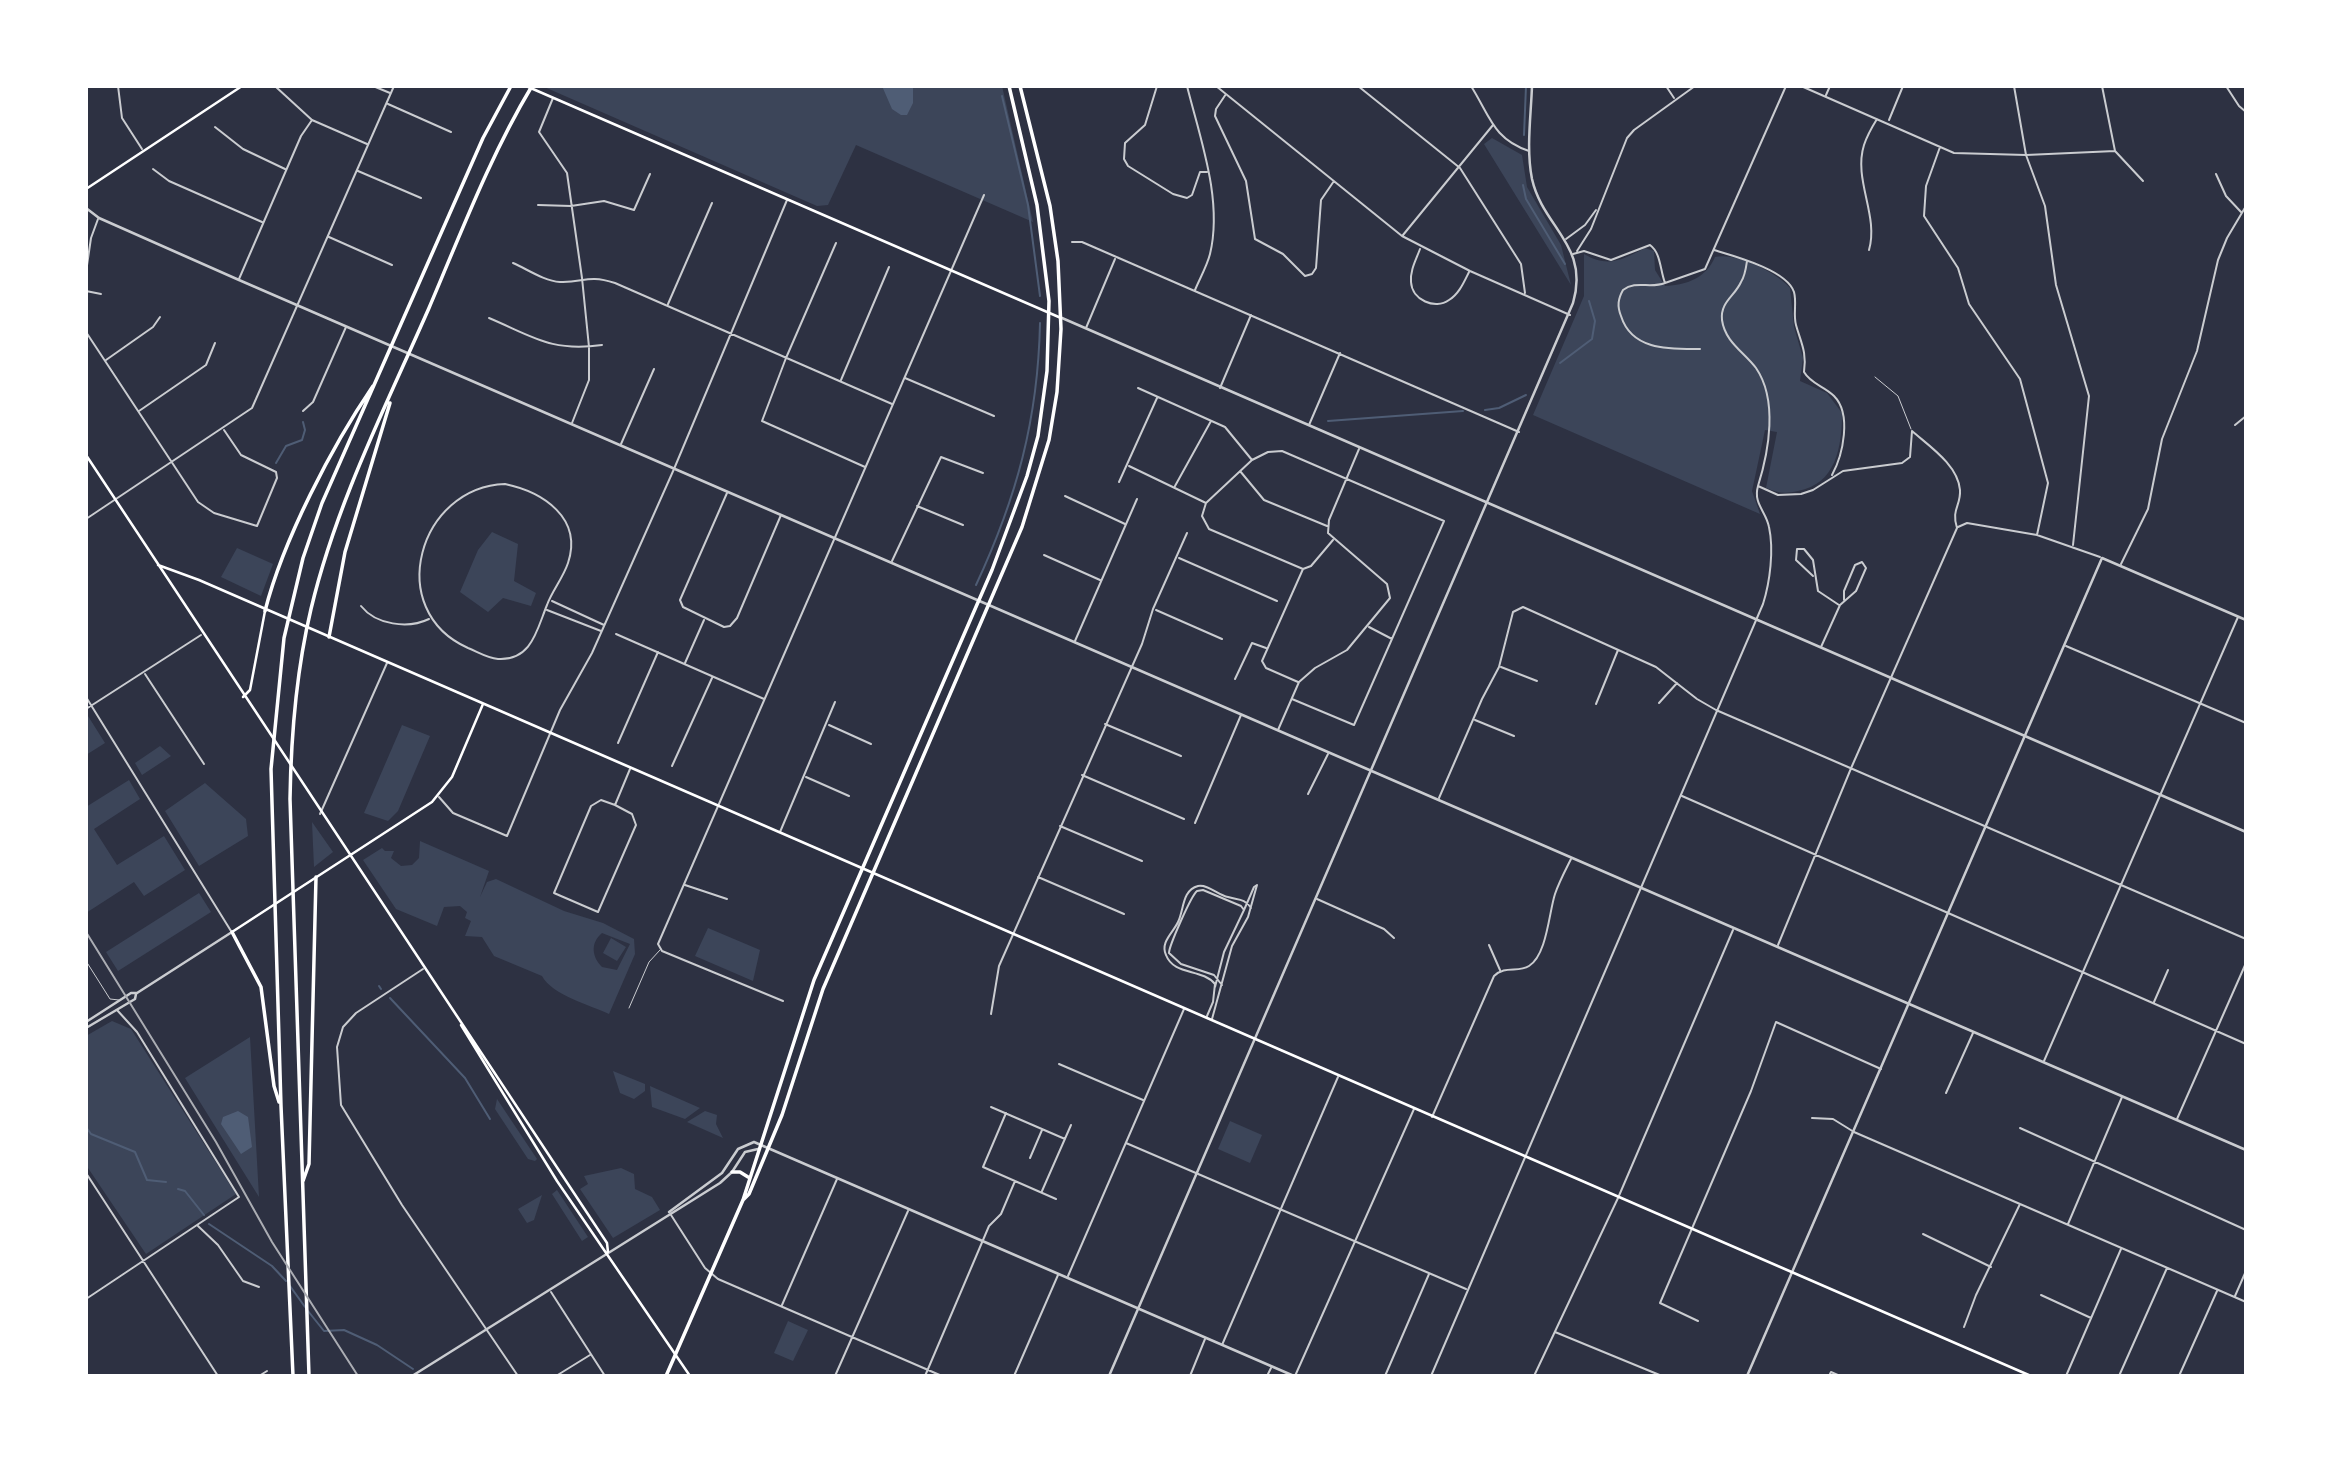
<!DOCTYPE html>
<html>
<head>
<meta charset="utf-8">
<style>
  body { margin:0 }
  #map { position:relative; width:2332px; height:1462px; overflow:hidden; background:#2d3142; font-family:"Roboto Condensed",sans-serif }
  canvas { display:block }
  .frame { position:absolute; inset:0; border:88px solid #fff; pointer-events:none }
</style>
</head>
<body>
<div id="map">
<canvas width="2332" height="1462"></canvas>
<div class="frame"></div>
</div>
<script>
const g = document.querySelector('canvas').getContext('2d');
g.lineJoin = 'round';
function fill(path, color) {
  g.fillStyle = color;
  g.fill(path, 'evenodd');
}
function strokePath(path, color, width, dash) {
  g.strokeStyle = color;
  g.lineWidth = width;
  g.lineCap = dash ? 'butt' : 'round';
  g.setLineDash(dash || []);
  g.stroke(path);
}
const green = new Path2D(`
  M542 86H1002L1033 222 856 145 828 205 817 206Z
  M1492 138 1522 155 1527 187 1561 245 1571 285 1484 144Z
  M1645 248 1654 251 1655 270 1665 286C1687 285 1706 278 1715 257 1736 252 1776 272 1790 288L1794 327 1803 358 1800 381 1827 393 1842 413C1842 447 1836 484 1798 491 1785 494 1778 493 1766 488L1777 432 1765 430 1752 491 1760 514 1533 415 1584 296V254C1608 268 1622 260 1645 248Z
  M492 532 518 544 514 581 536 593 531 606 503 598 488 612 460 592 478 550Z
  M237 548 273 564 261 596 221 577Z
  M88 716 105 743 86 755V717Z
  M402 725 430 736 398 811 388 821 364 813Z
  M160 746 171 756 142 775 135 763Z
  M129 780 140 799 94 829 117 865 164 836 185 870 144 896 134 882 86 913V807Z
  M205 783 246 819 248 836 199 866 165 811Z
  M312 822 333 852 314 867Z
  M420 841 489 871 480 897 487 882 496 879 564 911 603 923 634 939 635 954 609 1014C590 1005 552 995 542 976L494 956 482 937 465 936 471 921 465 918 467 912 460 906 444 907 437 926 396 909 363 860 382 848 385 851H394L391 858 401 866 412 865 419 858ZM602 933 630 944 617 970 602 967C592 957 590 943 602 933Z
  M199 893 211 912 118 971 106 952Z
  M708 928 760 950 753 981 695 956Z
  M611 938 626 947 617 961 603 953Z
  M112 1021 131 1029 236 1194 146 1254 88 1168 86 1036Z
  M250 1037 259 1197 185 1078Z
  M613 1071 645 1084V1091L634 1099 620 1093Z
  M650 1086 700 1108 685 1119 652 1107Z
  M497 1099 537 1159 535 1161 528 1159 495 1109Z
  M705 1111 717 1115 716 1124 723 1138 687 1122Z
  M1230 1121 1262 1135 1250 1163 1218 1149Z
  M621 1168 634 1174 635 1189 652 1197 660 1210 613 1238 580 1189 588 1184 584 1176Z
  M557 1190 588 1237 582 1241 552 1194Z
  M542 1195 534 1220 527 1223 518 1209Z
  M788 1321 808 1330 793 1361 774 1353Z`);
const water = new Path2D(`
  M882 86H913V103L907 115H901L892 109Z
  M238 1111 248 1117 252 1147 241 1154 221 1124 223 1117Z`);
const stream = new Path2D(`
  M1002 96 1028 205 1040 296
  M1524 135 1526 86
  M1523 185 1526 199 1565 264
  M1560 363 1592 339 1595 321 1589 301
  M1485 410 1499 408 1526 395
  M1328 421 1463 411
  M276 463 286 446 302 440 305 430 303 422
  M976 585C1017 497 1038 419 1040 323
  M379 986 381 989
  M390 998 465 1078 490 1119
  M86 1127 91 1134 135 1152 147 1180 166 1182
  M178 1189 185 1191 204 1215
  M209 1224 272 1266 286 1281
  M290 1286 305 1307
  M308 1311 324 1331 344 1330 377 1345 413 1369`);
const service = new Path2D(`
  M1875 377 1898 396 1911 429
  M86 961 110 999 119 1000
  M629 1008 649 962 660 950`);
const minor = new Path2D(`
  M118 86 122 118 142 149
  M373 86 390 93
  M1157 86 1145 125 1125 143 1124 159 1128 166 1173 194 1187 198 1192 195 1200 172H1207
  M1187 86C1200 138 1223 200 1210 254 1207 266 1200 278 1195 290
  M1216 86 1402 236 1470 271 1570 315
  M1358 86 1460 168 1521 264 1525 293
  M1471 86C1490 116 1493 139 1529 151
  M1666 86 1674 98
  M1801 86 1954 153 2026 155 2115 151
  M2014 86 2026 155 2045 206 2056 285 2089 396 2073 545
  M2102 86 2115 151 2143 181
  M2226 86 2239 106 2246 112
  M276 87 312 120 367 144
  M1226 94 1216 109 1215 116 1246 181 1255 239 1283 254 1305 276 1312 274 1316 268 1321 200 1334 181
  M1826 95 1830 86
  M553 98 539 132 567 173 582 278 589 347V380L572 423
  M388 104 451 132
  M1889 120 1903 86
  M215 127 243 149 285 169
  M1940 147 1926 186 1924 216 1958 268 1969 304 2020 379 2048 483 2037 535
  M153 169 169 181 262 222
  M358 171 421 198
  M2216 174 2226 196 2241 212
  M538 205 571 206 604 201 634 210 650 174
  M1403 235 1493 125
  M329 237 392 265
  M1566 239 1585 225 1596 210
  M1072 242H1082L1519 432
  M836 243 786 358 762 421 865 467
  M1420 249C1416 260 1410 270 1411 282 1412 300 1435 310 1449 300 1459 294 1464 282 1469 272
  M1714 250C1734 256 1787 270 1794 292 1797 303 1793 314 1796 325 1801 343 1807 352 1804 372 1811 384 1824 386 1834 396 1852 414 1843 455 1832 475
  M1869 250C1879 215 1853 180 1864 145 1867 136 1872 127 1877 119
  M1577 251 1591 229 1627 138 1634 130 1695 86
  M1573 254 1584 251 1611 260 1650 245C1661 253 1660 270 1665 283L1705 269 1786 86
  M1747 261C1746 268 1745 276 1741 282 1735 296 1720 302 1722 320 1725 342 1744 352 1756 368 1778 400 1769 451 1758 486
  M513 263C527 269 544 281 560 282 584 283 587 274 615 283L892 404
  M86 272 91 238 98 219
  M239 279 301 136 312 120
  M1665 283C1650 289 1636 280 1623 290 1618 299 1617 306 1621 316 1632 351 1670 349 1700 349
  M86 291 101 294
  M668 304 712 203
  M489 318C534 337 551 352 602 345
  M1086 328 1115 259
  M86 332 198 502 214 513 257 526 277 478 276 472 241 455 224 430
  M106 360 153 327 160 317
  M905 378 994 416
  M841 380 889 267
  M1138 388 1225 427 1252 460
  M1220 388 1251 315
  M139 411 206 365 215 343
  M303 411 313 402 346 327
  M1309 425 1340 353
  M2235 425 2246 416
  M621 444 654 369
  M1129 466 1206 503
  M1240 471 1264 500 1327 526
  M1119 482 1157 398
  M505 484C543 492 583 518 568 563 563 578 552 591 547 605 537 629 532 661 498 659 487 658 478 652 468 648 383 610 419 487 505 484Z
  M1175 486 1211 421
  M727 493 680 600 683 607 724 627 730 626 737 618 781 515
  M1065 496 1125 524
  M917 506 963 525
  M86 519 252 408 394 86
  M1958 527 1967 523 2037 535 2100 557
  M1044 555 1100 580
  M1179 558 1277 601
  M892 561 941 457 983 473
  M2121 564 2148 509 2162 439 2197 351 2218 260 2227 238 2246 206
  M1813 576 1796 560 1797 549H1804L1813 560 1818 591 1839 605
  M552 601 604 625
  M361 606C376 625 408 629 429 619
  M547 610 601 631
  M1156 610 1222 639
  M1369 627 1392 639
  M616 634 764 699
  M1075 641 1137 499
  M2066 646 2246 723
  M1821 647 1840 605 1856 591 1866 568 1862 562 1855 565 1844 591V600
  M685 663 704 620
  M1501 667 1537 681
  M145 674 204 764
  M1235 679 1252 643 1266 648
  M1298 682 1266 668 1262 661 1303 569 1311 566 1333 540
  M86 697 231 931
  M1292 699 1354 725 1444 521 1282 451 1268 452 1252 460 1206 503 1202 516 1209 529 1303 569
  M1659 703 1677 683
  M1596 704 1618 650
  M86 709 201 635
  M1475 720 1514 736
  M1105 724 1181 756
  M829 725 871 744
  M1278 730 1299 682 1315 668 1347 650 1390 598 1387 584 1328 533 1329 520 1359 449
  M618 743 658 652
  M672 766 712 678
  M1082 775 1184 819
  M806 777 849 796
  M1308 794 1328 754
  M1682 796 2246 1044
  M439 797 453 813 507 836 560 710 592 653 674 469 787 200
  M1439 798 1482 699 1499 667 1513 612 1523 607 1656 667 1697 699 1716 710 2246 939
  M615 805 632 814 636 825 598 912 554 893 591 806 601 800 615 805 630 769
  M320 814 387 663
  M1195 823 1241 715
  M1060 826 1142 861
  M780 832 835 702
  M1038 877 1124 914
  M685 885 727 899
  M1317 899 1384 929 1394 938
  M1489 945 1500 970
  M1778 945 1852 766 1957 528C1951 509 1961 506 1960 490 1958 465 1929 446 1912 431
  M423 969 356 1013 343 1027 337 1047 341 1105 402 1205 518 1376
  M1215 987 1224 952 1244 910 1241 906 1203 890 1197 891C1191 896 1169 946 1169 953L1181 964 1214 975 1222 985
  M783 1001 662 951 658 944 984 195
  M2154 1002 2168 970
  M991 1014 999 966 1142 644 1153 609 1187 533
  M1207 1016 1213 1002 1215 984C1202 968 1174 976 1166 955 1160 942 1173 933 1178 922 1184 910 1182 890 1198 886 1208 884 1218 895 1228 897 1237 900 1245 898 1251 908
  M1212 1019 1232 946 1248 917 1257 885 1254 887 1244 910
  M2044 1061 2238 617
  M1059 1064 1143 1100
  M1946 1093 1973 1033
  M991 1107 1065 1139
  M1006 1113 983 1167 1056 1199
  M1432 1117 1494 976C1505 965 1518 973 1529 966 1547 955 1549 912 1555 894 1559 882 1565 871 1571 859
  M1812 1118 1833 1119 1854 1132 2246 1302
  M2177 1119 2246 963
  M2020 1128 2246 1230
  M1126 1143 1466 1289
  M1030 1158 1042 1130
  M86 1173 218 1376
  M1042 1191 1071 1125
  M671 1215 705 1268 718 1279 942 1376
  M2068 1224 2122 1097
  M198 1226 218 1245 243 1281 259 1287
  M1923 1234 1991 1267
  M1068 1276 1184 1009
  M551 1292 605 1376
  M2041 1295 2091 1318
  M2235 1296 2246 1271
  M86 1299 239 1197 137 1032 117 1010
  M782 1305 837 1179
  M1698 1321 1660 1303 1751 1091 1776 1022 1881 1069
  M1964 1327 1976 1295 2020 1204
  M1555 1332 1662 1376
  M1222 1345 1338 1077
  M259 1376 267 1371
  M556 1376 590 1355
  M835 1376 908 1211
  M925 1376 989 1226 1001 1214 1015 1181
  M1014 1376 1058 1275
  M1190 1376 1205 1339
  M1267 1376 1271 1368
  M1295 1376 1414 1109
  M1385 1376 1429 1274
  M1431 1376 1763 604C1770 582 1774 550 1769 527 1766 511 1753 504 1758 486L1778 495 1801 494 1813 490 1843 471 1902 463 1910 457 1912 431
  M1534 1376 1618 1198 1733 930
  M1829 1376 1831 1372 1840 1376
  M2066 1376 2121 1249
  M2119 1376 2167 1268
  M2179 1376 2217 1291`);
const tertiary = new Path2D(`
  M86 208 99 218 239 280 2246 1150
  M1062 318 2246 832
  M86 1022 131 993H137L232 932
  M86 1028 135 999 136 994
  M669 1212 722 1173 738 1149 754 1142 1294 1376
  M412 1376 720 1183 732 1172 745 1152 758 1149
  M1109 1376 1573 303C1590 245 1543 228 1532 179 1526 149 1531 116 1532 86
  M1747 1376 2102 558 2246 620`);
const secondary = new Path2D(`
  M526 86 1061 318
  M86 189 242 86
  M86 455C258 719 433 981 607 1243L608 1252
  M158 565 199 580 2031 1376
  M243 697 250 690 265 611
  M232 932 432 802 452 777 483 704
  M461 1025 557 1181 690 1376`);
const primary = new Path2D(`
  M732 1172H740L748 1177
  M743 1200 749 1194 782 1115 823 989 1022 527 1049 440 1057 392 1061 329 1058 261 1050 206 1020 86
  M666 1376 743 1200 814 980 992 570 1027 476 1038 436 1047 371 1049 301 1037 205 1009 86`);
const motorway = new Path2D(`
  M265 611C283 540 332 446 373 386
  M329 637 345 552 390 403
  M232 932 261 987 274 1086 279 1102
  M303 1181 309 1164 316 877
  M293 1376 281 1106 271 769 284 638 303 558 322 503 483 138 511 86
  M309 1376 290 799C291 735 296 672 311 609 336 504 386 406 429 308 461 233 490 156 532 86`);
const rail = new Path2D(`
  M86 932 216 1142 272 1242 358 1376`);
fill(green, '#3c4559');
fill(water, '#4f5d75');
strokePath(stream, '#4f5d75', 2);
strokePath(service, '#caccd0', 1);
strokePath(minor, '#caccd0', 2);
strokePath(tertiary, '#caccd0', 2.5);
strokePath(secondary, '#fff', 2.5);
strokePath(primary, '#fff', 3.5);
strokePath(motorway, '#fff', 3.5);
strokePath(rail, '#abadb3', 2);
</script>
</body>
</html>
